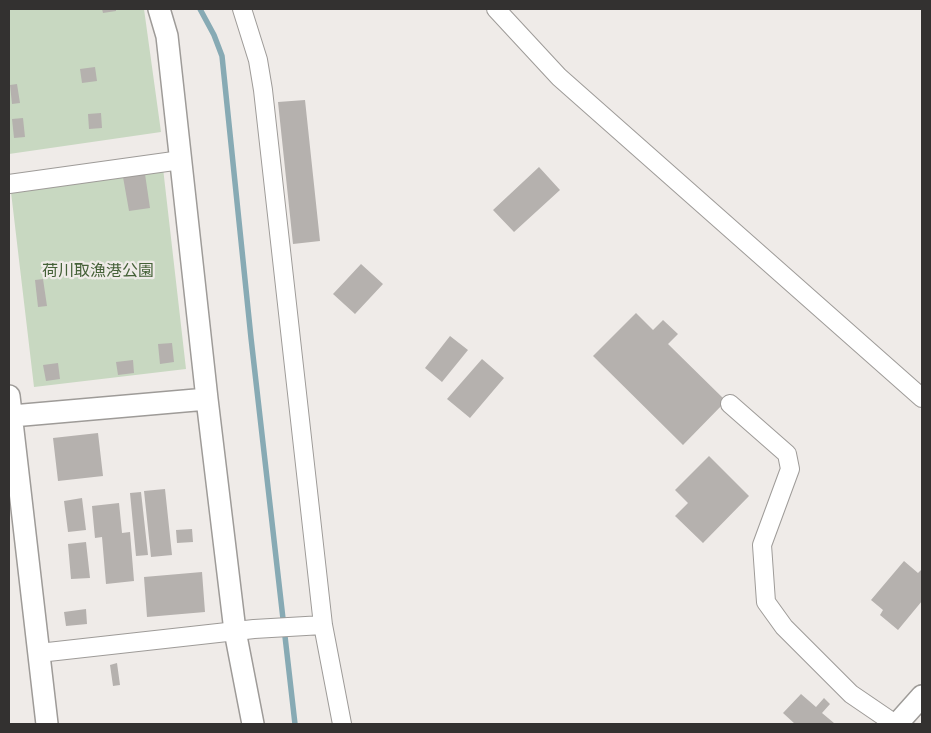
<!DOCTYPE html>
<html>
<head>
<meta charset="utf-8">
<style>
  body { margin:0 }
  #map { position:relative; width:931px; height:733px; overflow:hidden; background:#efebe8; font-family:"Space Grotesk",sans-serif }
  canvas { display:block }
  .frame { position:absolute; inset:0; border:10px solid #333130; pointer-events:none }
</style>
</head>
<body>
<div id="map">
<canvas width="931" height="733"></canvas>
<div class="frame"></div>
</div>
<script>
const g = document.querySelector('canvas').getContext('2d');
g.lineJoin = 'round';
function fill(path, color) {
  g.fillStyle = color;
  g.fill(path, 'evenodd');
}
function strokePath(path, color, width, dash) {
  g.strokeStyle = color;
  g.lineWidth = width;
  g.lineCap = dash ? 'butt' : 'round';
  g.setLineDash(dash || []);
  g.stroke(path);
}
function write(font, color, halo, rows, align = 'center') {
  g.font = font + ' "Space Grotesk","Noto Sans JP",sans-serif';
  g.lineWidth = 4.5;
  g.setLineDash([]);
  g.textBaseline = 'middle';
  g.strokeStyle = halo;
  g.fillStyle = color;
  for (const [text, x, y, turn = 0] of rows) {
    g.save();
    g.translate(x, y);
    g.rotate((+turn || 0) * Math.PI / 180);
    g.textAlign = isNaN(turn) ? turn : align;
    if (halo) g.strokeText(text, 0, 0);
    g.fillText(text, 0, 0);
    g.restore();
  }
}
const green = new Path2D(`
  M9 9H144L161 132 9 154Z
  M163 168 186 369 34 387 11 192Z`);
const stream = new Path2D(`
  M200 9 214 35 222 56 251 338 295 724`);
const building = new Path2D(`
  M102 9H116V11L103 13Z
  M95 67 97 81 82 83 80 69Z
  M17 84 20 103 12 104 10 85Z
  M305 100 320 241 293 244 278 102Z
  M101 113 102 128 89 129 88 114Z
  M23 118 25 137 14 138 12 119Z
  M539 167 560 190 514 232 493 210Z
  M145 174 150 208 129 211 123 177Z
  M361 264 383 284 355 314 333 294Z
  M43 279 47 306 38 307 35 280Z
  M636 313 653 330 663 320 678 334 668 344 726 401 683 445 593 356Z
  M450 336 468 350 442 382 425 368Z
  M172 343 174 362 160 364 158 344Z
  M482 359 504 378 470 418 447 399Z
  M133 360 134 373 118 375 116 362Z
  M58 363 60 379 46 381 43 365Z
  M98 433 103 476 58 481 53 438Z
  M709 456 749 496 703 543 675 516 688 503 675 490Z
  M165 489 172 555 151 557 144 491Z
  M141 492 148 555 136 556 130 493Z
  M82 498 86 530 68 532 64 501Z
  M119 503 122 533 130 532 134 581 106 584 102 537 95 538 92 506Z
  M192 529 193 542 177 543 176 530Z
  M86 542 90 578 71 579 68 544Z
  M904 561 918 573 922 569V601L898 630 880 615 883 610 871 600Z
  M202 572 205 612 147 617 144 577Z
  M86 609 87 624 66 626 64 612Z
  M117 663 120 685 113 686 110 665Z
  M801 694 816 707 824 698 830 704 822 713 834 723 833 724H795L783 713Z`);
const minor = new Path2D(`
  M242 9 258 60 263 90 323 625 342 724
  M496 9 559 77 922 398
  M9 184 181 160
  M730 404 787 454 790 469 762 545 766 602 784 627 851 694 895 724
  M39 653 254 629 323 625`);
const tertiary = new Path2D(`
  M159 9 167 36 207 399 235 631 253 724
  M9 396 47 724
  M12 416 207 399
  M897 724 922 696`);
const parkNames = [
  ["荷川取漁港公園",98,272]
];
fill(green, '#c8d8c1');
strokePath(stream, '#87aab4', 5.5);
fill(building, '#b5b1ae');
strokePath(minor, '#9e9b98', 20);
strokePath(tertiary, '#9e9b98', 24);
strokePath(minor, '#fff', 18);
strokePath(tertiary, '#fff', 21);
write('16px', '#456138', '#efebe8', parkNames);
</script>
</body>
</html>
